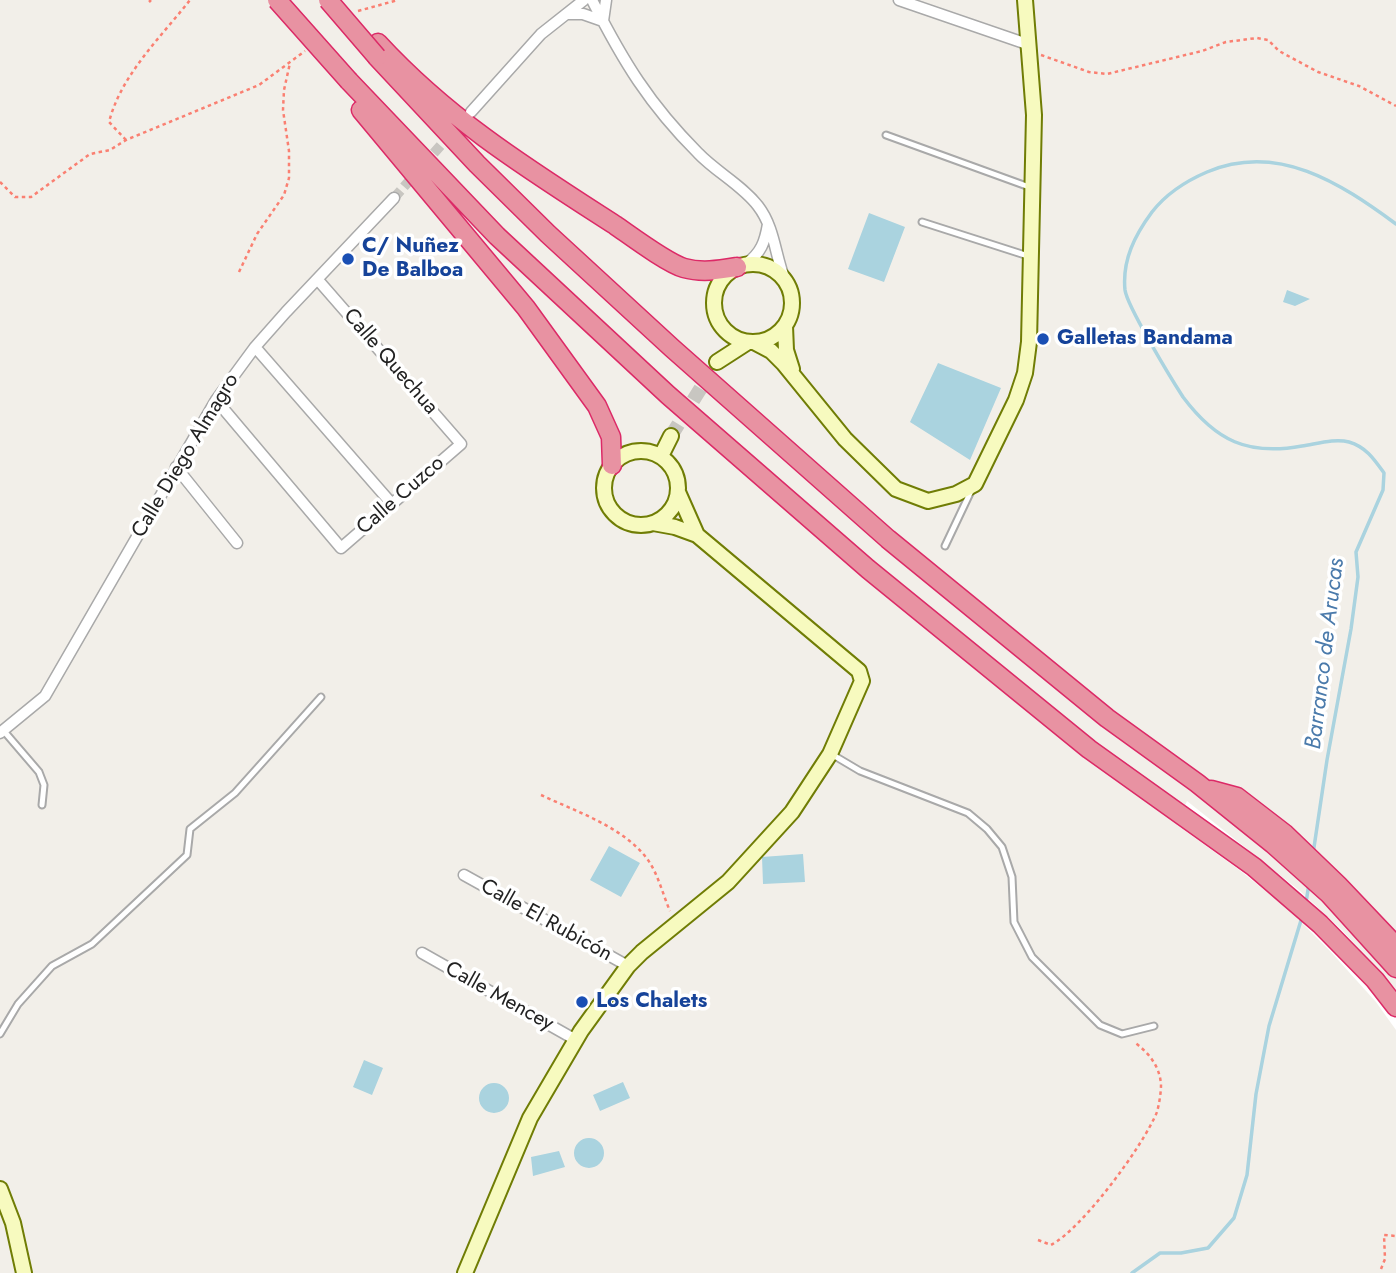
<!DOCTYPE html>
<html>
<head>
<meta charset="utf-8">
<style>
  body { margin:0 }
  canvas { display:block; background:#f2efe9 }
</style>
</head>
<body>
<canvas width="1396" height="1273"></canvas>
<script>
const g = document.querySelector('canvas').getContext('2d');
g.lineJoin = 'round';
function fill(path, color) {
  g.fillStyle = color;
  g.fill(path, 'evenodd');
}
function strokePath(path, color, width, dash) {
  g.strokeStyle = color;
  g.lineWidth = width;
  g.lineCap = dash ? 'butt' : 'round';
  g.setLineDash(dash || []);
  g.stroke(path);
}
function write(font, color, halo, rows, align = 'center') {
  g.font = font + ' Jost,sans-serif';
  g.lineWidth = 7;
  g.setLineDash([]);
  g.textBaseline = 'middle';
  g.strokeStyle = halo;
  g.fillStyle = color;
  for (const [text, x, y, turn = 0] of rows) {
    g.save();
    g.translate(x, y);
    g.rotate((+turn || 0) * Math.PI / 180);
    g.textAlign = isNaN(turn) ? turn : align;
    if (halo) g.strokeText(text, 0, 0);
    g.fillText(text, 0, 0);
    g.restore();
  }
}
const water = new Path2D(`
  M869 213 905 227 884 282 848 269Z
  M1287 290 1310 299 1295 306 1283 302Z
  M938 363 1001 388 970 460 910 422Z
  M609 846 640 863 621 897 590 880Z
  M803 854 805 882 763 884 762 857Z
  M364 1060 383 1068 372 1095 353 1087Z
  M623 1082 630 1098 600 1111 593 1095Z
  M479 1098a15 15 0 1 1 30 0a15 15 0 1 1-30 0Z
  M574 1153a15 15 0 1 1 30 0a15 15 0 1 1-30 0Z
  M559 1151 565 1167 533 1176 531 1157Z`);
const pier = new Path2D(`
  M1187 801 1300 891 1342 930 1396 991V1030L1376 1002 1330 951 1287 908 1238 869 1177 825Z`);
const stream = new Path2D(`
  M1313 854 1327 760 1351 629 1358 577 1356 552 1383 490 1384 473C1374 459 1366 447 1349 442 1335 438 1316 444 1302 446 1248 456 1216 441 1183 397 1172 380 1127 306 1125 290 1122 260 1135 235 1152 212 1166 194 1186 181 1207 172 1278 142 1340 183 1396 224
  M1306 903 1309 883
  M1132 1273 1160 1253H1181L1208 1248 1234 1218 1247 1175 1256 1094 1269 1026 1302 917`);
const streetTunnel = new Path2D(`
  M394 198 466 117`);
const secondaryTunnel = new Path2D(`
  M671 436 717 362`);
const path = new Path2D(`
  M149 2 151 0
  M358 11 398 0
  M1041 55 1089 72 1107 74 1202 51 1226 42 1257 38 1268 40 1279 51 1318 72 1359 86 1396 106
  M126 140 109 122C121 75 161 37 190 0
  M0 182 15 197H31L90 154 110 150 126 140 259 85 305 51
  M239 272 257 234 284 195 289 178V151L283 110 284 90 290 63
  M541 795C577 812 624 827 648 860 658 874 663 895 670 911
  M1038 1240 1051 1245C1083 1228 1143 1146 1157 1112 1159 1105 1161 1093 1161 1085 1160 1066 1148 1052 1134 1042
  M1381 1269 1385 1259 1384 1235 1396 1236`);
const lane = new Path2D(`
  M886 135 1032 188
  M922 222 1028 256
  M945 546 972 489
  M3 730 39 772 44 785 42 805
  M833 755 860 771 968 813 987 829 1002 847 1012 877 1014 922 1032 957 1100 1025 1122 1034 1154 1026
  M0 1034 18 1004 52 966 92 944 187 855 190 829 235 793 321 697`);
const street = new Path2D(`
  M592 0C623 61 649 104 698 153 716 172 742 185 758 206 775 228 775 256 785 280
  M899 0 1027 44
  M567 14H583L603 21
  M603 21 606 0
  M471 112 541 34 584 0
  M746 264C761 253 765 242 768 224
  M255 347 392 504
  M216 400 341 548 461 444 318 280
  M176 467 237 543
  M0 733 45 696 216 400 255 347 286 312 394 198
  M464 875 628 966
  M422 953 576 1040`);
const secondary = new Path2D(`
  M714 303a39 39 0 1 1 78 0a39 39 0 1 1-78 0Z
  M785 326 786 350 792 369
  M754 342 771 351 784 364 845 439 896 489 928 501 956 494 975 484 1016 400 1025 373 1029 342 1034 115 1025 0
  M717 362 748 342
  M604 488a37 37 0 1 1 74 0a37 37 0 1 1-74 0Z
  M661 456 671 436
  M678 492 697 535
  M0 1189 13 1223 24 1273
  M465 1273 530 1118 581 1031 628 966 642 952 728 882 792 812 830 754 862 681 859 671 697 535 675 527 653 523`);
const highway = new Path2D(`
  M378 43C449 120 528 169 615 225 631 236 667 263 684 268 702 273 719 270 737 267
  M377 57 477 164 548 234 672 348 888 539 1107 718 1197 783 1273 844 1329 894 1396 968
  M349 81 497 236 668 395 868 569 1089 749 1254 867 1320 924 1375 980 1396 1007
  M361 110 526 308 597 406 611 437 612 465
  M1211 790 1237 797 1285 834 1338 885 1396 946`);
const highwayBridge = new Path2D(`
  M277 0 349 81
  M328 0 377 57`);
const markers = [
  [348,259,7,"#1a4fb4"],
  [1043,339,7,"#1a4fb4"],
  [582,1002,7,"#1a4fb4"]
];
const transitNames = [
  ["C/ Nuñez",362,247],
  ["De Balboa",362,271],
  ["Galletas Bandama",1057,339],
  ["Los Chalets",596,1002]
];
const streetNames = [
  ["Calle Quechua",390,362,49],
  ["Calle Diego Almagro",186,456,-59],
  ["Calle Cuzco",401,496,-41],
  ["Calle El Rubicón",546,921,29],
  ["Calle Mencey",499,997,29]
];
const waterNames = [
  ["Barranco de Arucas",1326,654,-83]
];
fill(water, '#aad3df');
fill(pier, '#fff');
strokePath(stream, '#aad3df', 3.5);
strokePath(streetTunnel, '#c8c6c1', 10, [10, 5]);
strokePath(secondaryTunnel, '#c8c6c1', 14, [14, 7]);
strokePath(lane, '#a9a9a9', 9);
strokePath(street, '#a9a9a9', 13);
strokePath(secondary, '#707d05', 18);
strokePath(highway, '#dc2a67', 21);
strokePath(path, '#fa8072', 2.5, [3.5, 3.5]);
strokePath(lane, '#fff', 5);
strokePath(street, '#fff', 10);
strokePath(secondary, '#f7fabf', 14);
strokePath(highway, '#e892a2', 18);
strokePath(highwayBridge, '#dc2a67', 21, []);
strokePath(highwayBridge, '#e892a2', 18);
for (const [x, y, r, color] of markers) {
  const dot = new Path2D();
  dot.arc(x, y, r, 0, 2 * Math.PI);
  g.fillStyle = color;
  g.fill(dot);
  strokePath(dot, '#fff', 2.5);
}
write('bold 21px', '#164399', '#fff', transitNames, 'left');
write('21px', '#222', '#fff', streetNames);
write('italic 23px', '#4a7aab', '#fff', waterNames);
</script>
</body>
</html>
